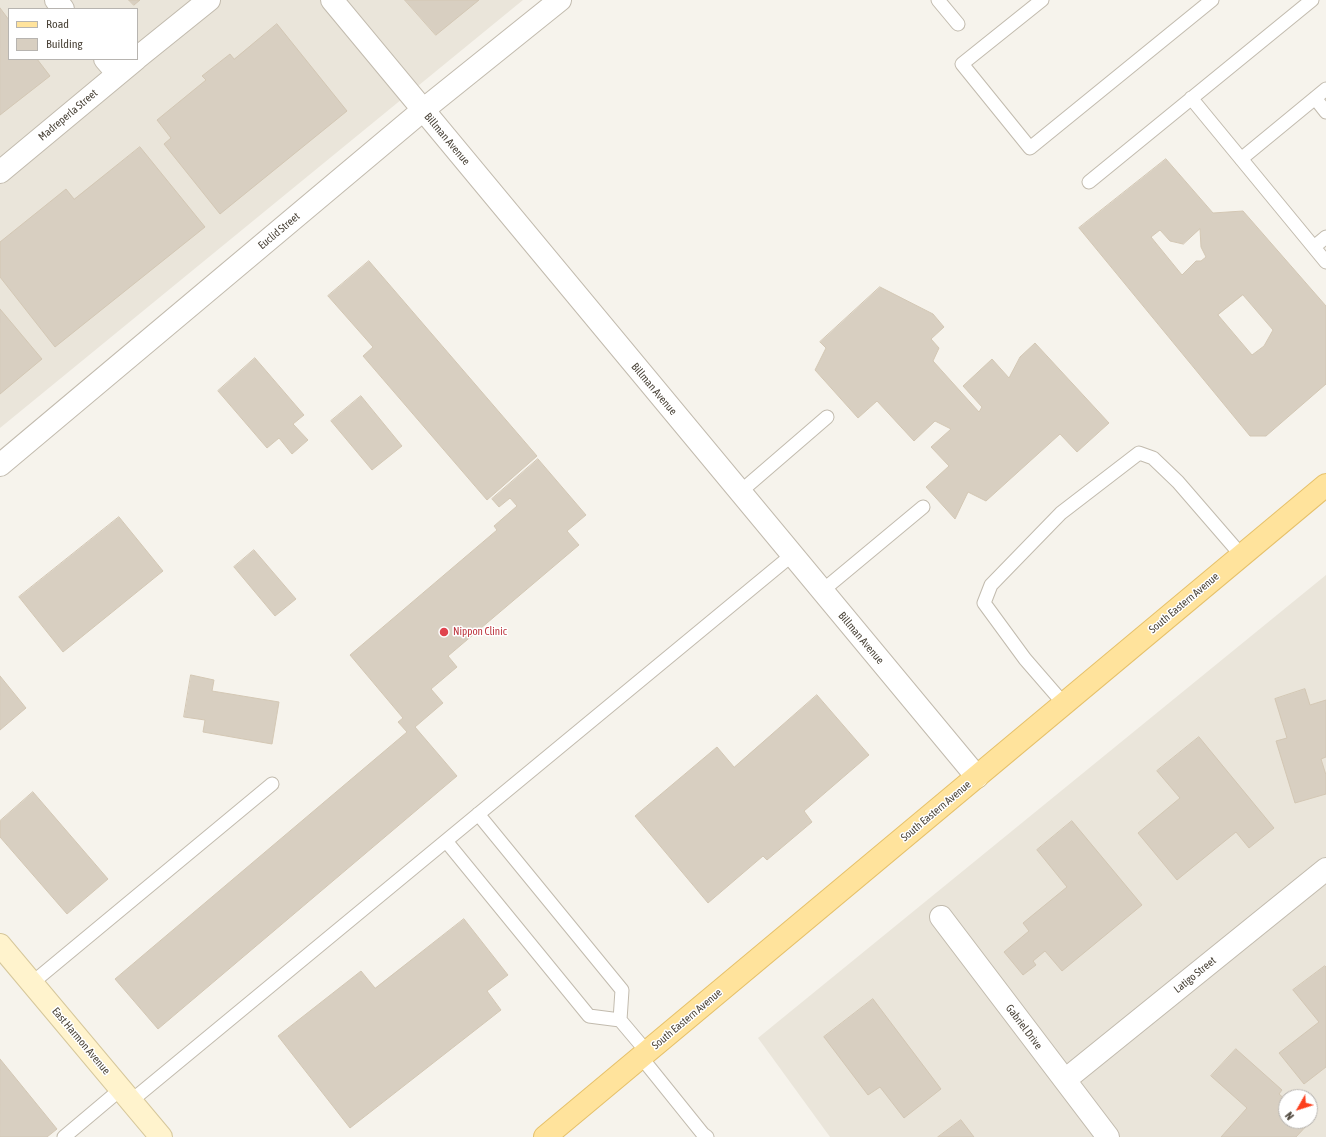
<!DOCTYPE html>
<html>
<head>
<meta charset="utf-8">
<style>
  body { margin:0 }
  #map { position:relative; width:1326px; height:1137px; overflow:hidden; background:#f6f3ec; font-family:"Asap Condensed",sans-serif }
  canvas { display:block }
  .legend { position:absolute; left:8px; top:8px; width:130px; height:52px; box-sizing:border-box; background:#fff; border:1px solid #b7b4b0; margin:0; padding:5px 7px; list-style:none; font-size:12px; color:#4b4439 }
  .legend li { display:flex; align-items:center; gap:8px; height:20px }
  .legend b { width:20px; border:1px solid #b7b4b0 }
  .north { position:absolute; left:1278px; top:1089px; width:40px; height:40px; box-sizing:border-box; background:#fff; border:1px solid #b7b4b0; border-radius:50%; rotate:231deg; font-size:11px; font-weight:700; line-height:16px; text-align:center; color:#4b4439 }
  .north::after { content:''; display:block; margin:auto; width:14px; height:18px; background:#fc3f1d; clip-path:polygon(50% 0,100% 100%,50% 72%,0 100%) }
</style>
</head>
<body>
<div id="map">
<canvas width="1326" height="1137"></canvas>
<ul class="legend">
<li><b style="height:5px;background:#ffe39c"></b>Road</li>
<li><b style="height:11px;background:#d8cfc1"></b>Building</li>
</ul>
<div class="north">N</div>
</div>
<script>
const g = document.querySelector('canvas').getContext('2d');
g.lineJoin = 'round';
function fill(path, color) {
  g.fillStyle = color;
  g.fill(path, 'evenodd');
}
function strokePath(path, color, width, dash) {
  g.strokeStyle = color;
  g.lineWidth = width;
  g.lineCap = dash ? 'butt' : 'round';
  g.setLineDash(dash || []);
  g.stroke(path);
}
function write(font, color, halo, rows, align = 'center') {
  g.font = font + ' "Asap Condensed",sans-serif';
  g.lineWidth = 3;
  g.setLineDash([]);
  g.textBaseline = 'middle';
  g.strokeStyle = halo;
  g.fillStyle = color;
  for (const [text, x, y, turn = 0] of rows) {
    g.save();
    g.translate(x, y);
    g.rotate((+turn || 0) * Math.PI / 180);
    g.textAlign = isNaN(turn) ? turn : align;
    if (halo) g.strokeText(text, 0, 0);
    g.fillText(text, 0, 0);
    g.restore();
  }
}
const residential = new Path2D(`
  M0 0H523L0 428ZM9 9H137V59H9Z
  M1326 575V1137H830L758 1038ZM1286 1097H1310V1121H1286Z`);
const building = new Path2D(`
  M129 0H140L134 5Z
  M405 0H479L436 35Z
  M0 8 9 20V59H37L50 76 0 115Z
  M277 24 347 111 220 214 164 144 171 138 157 120 206 80 202 76 230 54 234 59Z
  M140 147 205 227 55 347 0 277V242L66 189 74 199Z
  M1166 159 1213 213 1243 211 1326 306V384L1266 436H1250L1079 228ZM1200 229 1201 247 1206 257 1201 261H1196L1182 275 1151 237 1160 230 1170 241 1183 244ZM1243 295 1273 330 1264 346 1252 355 1218 315Z
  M369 261 537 456 487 500 363 356 373 347 328 296Z
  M880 287 933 314 944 327 931 339 939 348 933 361 979 412 982 407 963 386 992 359 1009 378 1020 357 1035 343 1109 423 1077 452 1060 434 986 501 968 492 955 519 926 487 949 466 931 447 951 429 935 421 914 441 877 401 858 418 815 370 826 348 820 342Z
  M0 309 42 359 0 394Z
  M255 358 304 415 293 424 308 440 292 454 279 438 267 448 218 391Z
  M361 396 402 446 372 470 331 421Z
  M538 459 586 515 567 531 579 545 448 656 457 667 431 689 443 703 415 727 457 776 158 1029 115 979 407 732 398 722 403 718 350 655 497 530 494 526 517 506 510 498 499 507 492 499Z
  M119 517 163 571 63 652 19 597Z
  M254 550 296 599 275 616 234 567Z
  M191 675 214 680 212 691 279 702 272 744 203 732 205 720 184 717Z
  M0 676 26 708 0 730Z
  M1305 689 1310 705 1326 700V757L1321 759 1326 775V794L1295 803 1276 741 1287 738 1275 699Z
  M817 695 869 755 804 811 812 822 767 860 763 856 708 903 635 816 717 747 734 767Z
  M1199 737 1274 828 1249 848 1236 832 1177 880 1138 833 1180 798 1157 771Z
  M33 792 108 879 67 914 0 837V821Z
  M1072 821 1142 905 1062 971 1045 951 1033 961 1036 965 1023 975 1004 952 1029 931 1023 923 1067 887 1037 850Z
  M464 919 508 975 487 991 501 1010 350 1128 278 1036 361 971 375 988Z
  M1325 966 1326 967V1067L1304 1084 1279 1053 1319 1022 1293 990Z
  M873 999 941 1089 904 1118 880 1087 868 1095 824 1037Z
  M1236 1049 1282 1090 1279 1094 1286 1100V1121L1310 1122 1296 1137H1221L1247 1108 1211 1076Z
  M0 1059 57 1129 47 1137H0Z
  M961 1120 974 1137H938Z`);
const service = new Path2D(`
  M938 0 958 24
  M1042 0 962 64 1030 148 1212 0
  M1191 98 1326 262
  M1315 98 1326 112
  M1241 159 1326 89
  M1089 182 1312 0
  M1314 247 1326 237
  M740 492 827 417
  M822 591 923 507
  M1064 704 1025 659 984 603 991 585 1061 513 1139 453 1153 458 1178 482 1242 556
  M478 814 622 990 620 1020
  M446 841 589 1016 620 1020 647 1052
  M32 983 272 784
  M641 1057 703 1134 707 1137
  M131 1101 792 555
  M64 1137 121 1089`);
const minor = new Path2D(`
  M56 0 63 9
  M332 0 977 777
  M137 58 209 0
  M105 59 118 74
  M0 172 136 59
  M0 465 423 110 560 0
  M941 917 1108 1137
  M1065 1080 1326 869`);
const secondary = new Path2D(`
  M0 945 161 1137`);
const primary = new Path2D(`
  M545 1137 1326 485`);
const markers = [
  [444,632,5,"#e0444e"]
];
const streetNames = [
  ["Madreperla Street",68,115,-40],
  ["Billman Avenue",447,139,50],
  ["Euclid Street",279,231,-40],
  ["Billman Avenue",654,389,50],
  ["South Eastern Avenue",1184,603,-40],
  ["Billman Avenue",861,638,50],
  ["South Eastern Avenue",936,811,-40],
  ["Latigo Street",1195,975,-39],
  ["South Eastern Avenue",687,1019,-40],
  ["Gabriel Drive",1024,1027,53],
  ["East Harmon Avenue",81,1041,50]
];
const healthNames = [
  ["Nippon Clinic",453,632]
];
fill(residential, '#eae5da');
fill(building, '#d8cfc1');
strokePath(building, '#d3c7b4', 1);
strokePath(service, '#c2bbae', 15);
strokePath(minor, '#c2bbae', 24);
strokePath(secondary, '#d6c79b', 24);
strokePath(primary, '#e6c16a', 24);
strokePath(service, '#fff', 13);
strokePath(minor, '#fff', 22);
strokePath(secondary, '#fff3cd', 22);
strokePath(primary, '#ffe39c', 22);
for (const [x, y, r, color] of markers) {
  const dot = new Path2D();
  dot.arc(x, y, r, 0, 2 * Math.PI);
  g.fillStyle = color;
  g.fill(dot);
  strokePath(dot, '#fff', 1.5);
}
write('11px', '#4b4439', '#fff', streetNames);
write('11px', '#be3a42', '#fff', healthNames, 'left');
</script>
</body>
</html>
